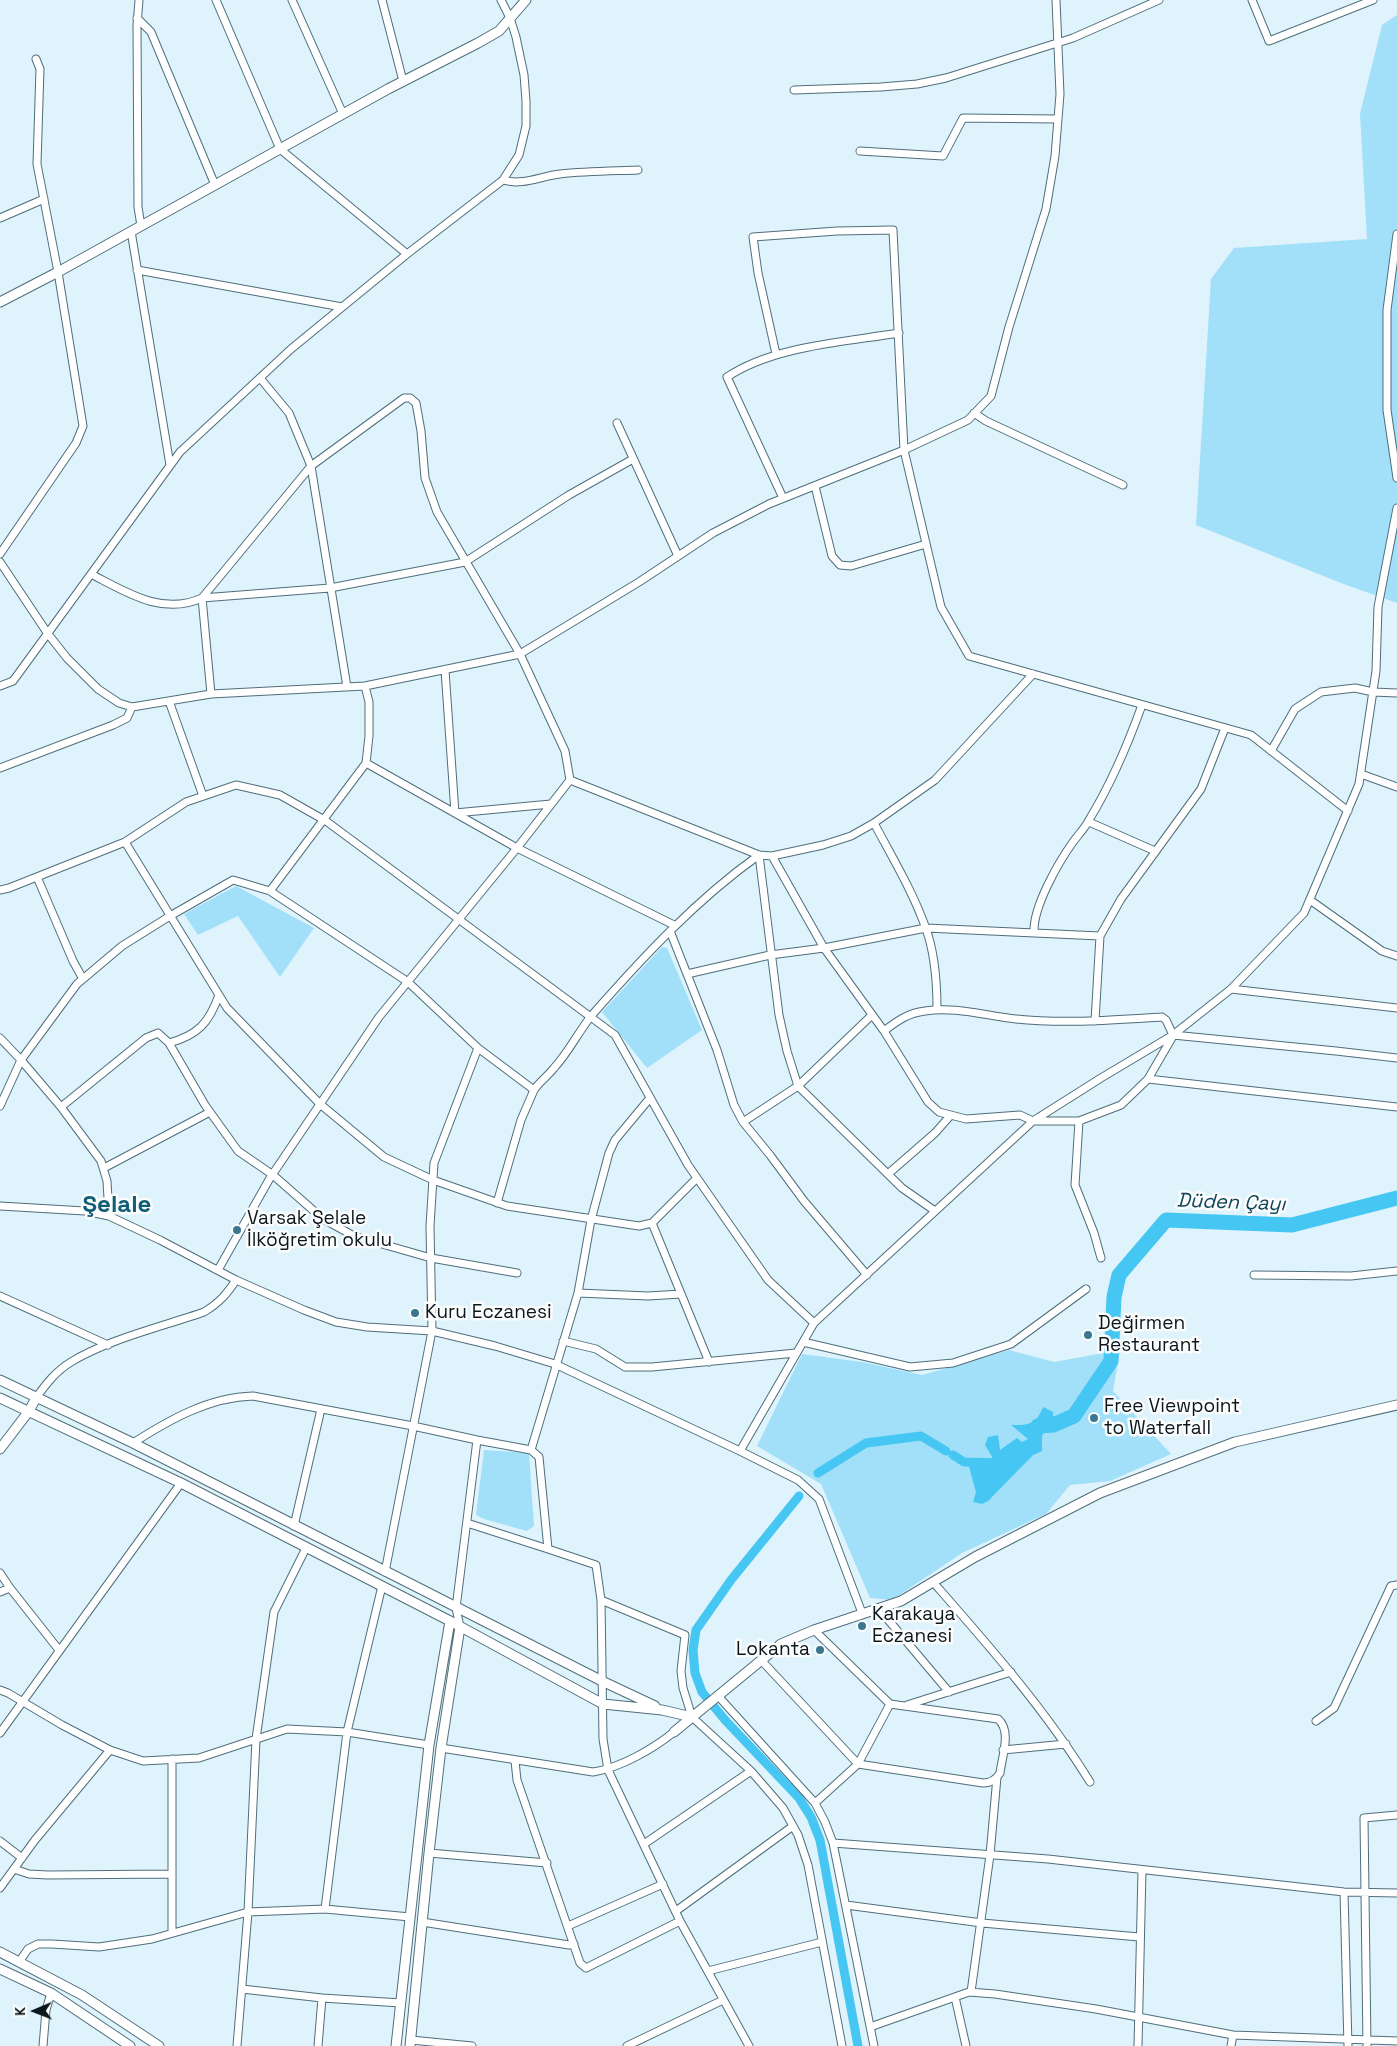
<!DOCTYPE html>
<html>
<head>
<meta charset="utf-8">
<style>
  body { margin:0 }
  #map { position:relative; width:1397px; height:2046px; overflow:hidden; background:#def3fc; font-family:"Space Grotesk",sans-serif }
  canvas { display:block }
  .north { position:absolute; left:10px; top:1986px; width:50px; height:50px; -webkit-text-stroke:4px #fcfcfc; paint-order:stroke; rotate:269deg; font-size:14px; font-weight:700; line-height:20px; text-align:center; color:#0a171c }
  .north::after { content:''; display:block; margin:auto; width:18px; height:22px; background:#0a171c; clip-path:polygon(50% 0,100% 100%,50% 72%,0 100%) }
</style>
</head>
<body>
<div id="map">
<canvas width="1397" height="2046"></canvas>
<div class="north">K</div>
</div>
<script>
const g = document.querySelector('canvas').getContext('2d');
g.lineJoin = 'round';
function fill(path, color) {
  g.fillStyle = color;
  g.fill(path, 'evenodd');
}
function strokePath(path, color, width, dash) {
  g.strokeStyle = color;
  g.lineWidth = width;
  g.lineCap = dash ? 'butt' : 'round';
  g.setLineDash(dash || []);
  g.stroke(path);
}
function write(font, color, halo, rows, align = 'center') {
  g.font = font + ' "Space Grotesk",sans-serif';
  g.lineWidth = 5;
  g.setLineDash([]);
  g.textBaseline = 'middle';
  g.strokeStyle = halo;
  g.fillStyle = color;
  for (const [text, x, y, turn = 0] of rows) {
    g.save();
    g.translate(x, y);
    g.rotate((+turn || 0) * Math.PI / 180);
    g.textAlign = isNaN(turn) ? turn : align;
    if (halo) g.strokeText(text, 0, 0);
    g.fillText(text, 0, 0);
    g.restore();
  }
}
const green = new Path2D(`
  M1397 15V603L1341 583 1196 525 1211 279 1234 248 1367 239 1360 114 1382 25Z
  M236 886 314 928 280 977 238 916 198 935 184 914Z
  M662 947 667 948 702 1030 647 1068 602 1012Z
  M1009 1350 1054 1362 1120 1350 1113 1391 1171 1454 1110 1481 1070 1485 1046 1514 962 1553 892 1600 870 1598 821 1484 757 1446 802 1354 862 1362 922 1375Z
  M484 1450 529 1453 534 1526 527 1531 484 1519 476 1515Z`);
const water = new Path2D(`
  M1043 1407 1053 1412V1425L1042 1431V1451L1033 1455 988 1501 982 1504 973 1502 976 1492 968 1463 971 1461 984 1466 995 1462 985 1445 988 1437 998 1435 1000 1450 1017 1438 1022 1442 1028 1439 1011 1425C1029 1425 1036 1425 1043 1407Z`);
const canal = new Path2D(`
  M953 1455 964 1462 1005 1463
  M818 1473 866 1443 921 1436 946 1451
  M799 1496 731 1580 696 1630 693 1650 695 1673 702 1692 725 1720 799 1798 811 1817 820 1840 858 2046`);
const river = new Path2D(`
  M1037 1430 1038 1426 1053 1425 1074 1416 1111 1361 1114 1297 1119 1275 1166 1220 1292 1225 1397 1198`);
const minor = new Path2D(`
  M139 0 137 25 138 207 141 226
  M216 0 280 149 407 254
  M292 0 343 114
  M382 0 403 81
  M1252 0 1269 41 1373 0
  M137 18 151 32 215 185
  M794 90 881 87 917 84 946 78 1073 38 1159 0
  M860 151 943 156 963 118 1058 119
  M503 180C522 186 541 176 560 174 586 171 612 171 638 170
  M0 218 44 199
  M131 231 170 465
  M1397 234 1387 310V410L1397 478
  M137 270 342 307
  M776 354 758 273 753 237 837 231 893 230 904 450 941 607 969 656 1251 735 1348 811
  M260 378 289 413 311 466 347 687
  M974 413 986 421 1123 485
  M617 423 678 556
  M815 486 832 556 840 565 851 566 926 544
  M783 498 727 377C773 346 844 342 899 333
  M0 554 76 443 83 426 58 272 37 164 40 69 36 59
  M0 562 48 634 67 658 98 689 119 703 132 707 211 694 365 686 520 654 639 582 713 533 769 504 904 450 968 420 991 396 1009 327 1046 209 1055 156 1060 94 1056 0
  M91 574C126 592 162 616 202 598L311 466 404 398H410L416 403 421 431 425 478 437 512 520 654 565 751 570 780 517 848 379 1017 270 1178 218 1270
  M445 670 455 813 551 804
  M0 686 13 681 180 452 291 349 407 254 503 180 519 155 526 126V101L524 75 516 37 510 18 501 0
  M211 694 202 598 330 588 465 562 569 495 633 459
  M169 701 203 796
  M1271 751 1295 709 1321 692 1355 688 1373 692 1397 693
  M366 763 517 848 674 925
  M0 768 113 725 127 718 132 707
  M1361 774 1397 787
  M570 780 759 855 772 856 823 845 851 836 874 823 935 780 1033 674
  M1089 822 1155 851
  M874 823C892 857 912 890 925 926 935 952 937 982 937 1009
  M125 842 186 802 236 785 280 795 326 821 615 1035 688 1165 768 1280 814 1323
  M759 855 779 1015 787 1051 798 1086 902 1188 935 1211
  M772 856 824 948 884 1031 928 1102 939 1112 966 1119 1020 1115 1033 1121H1079L1121 1105 1148 1079 1173 1036
  M37 877 73 961 83 979
  M0 890 9 888 125 842 227 1008 320 1104 384 1157 433 1180 507 1206 639 1226 652 1223 697 1178
  M270 891 366 763 369 736V702L365 686
  M1310 900 1382 951 1397 956
  M670 931 717 1050 734 1105 743 1122 770 1155 804 1201 867 1275
  M1034 932C1033 907 1058 863 1073 842 1078 835 1085 828 1089 820 1111 784 1128 744 1142 705
  M687 974 770 955 824 948 926 928 1100 936
  M1231 989 1397 1008
  M1095 1021 1100 936 1121 899 1201 789 1225 728
  M884 1031C897 1021 908 1013 925 1011 954 1006 987 1016 1016 1019 1064 1024 1114 1020 1162 1017L1166 1020 1173 1035
  M1173 1035 1336 1051 1397 1058
  M0 1038 21 1060 61 1107 101 1161 107 1181 109 1216
  M169 1043C198 1035 209 1023 219 995
  M1148 1079 1397 1107
  M0 1106 21 1060 77 984 122 946 170 916 233 880 270 891 408 982 478 1048 534 1090C540 1081 548 1076 554 1068 569 1052 578 1032 592 1015 643 957 696 900 759 855
  M61 1107 146 1038 158 1033 169 1043 205 1105 238 1151 273 1175 323 1219 354 1236 431 1258 517 1273
  M1079 1121 1075 1185 1094 1233 1101 1258
  M743 1122 798 1086 872 1015
  M104 1168 210 1112
  M888 1174 935 1133 950 1116
  M497 1203 521 1120 534 1090
  M0 1206 85 1211 109 1216 160 1240 236 1280 304 1310 336 1322 367 1327 432 1331 495 1346 555 1364 740 1451 798 1480 819 1499 862 1613
  M652 1223 709 1362
  M1254 1275 1351 1276 1397 1271
  M578 1293 648 1296 681 1294
  M0 1296 108 1345
  M563 1341 596 1349 625 1367H652L796 1353
  M803 1342 910 1367 953 1363 1011 1344 1086 1289
  M36 1398C46 1384 56 1371 71 1362 106 1340 164 1326 204 1312 219 1303 227 1294 236 1280
  M133 1443C169 1420 209 1397 253 1396L413 1426 477 1440
  M531 1450 578 1293 591 1220 609 1153 615 1140 650 1098
  M740 1451 814 1323 1033 1121 1101 1078 1173 1035 1231 989 1304 913 1359 784 1376 671 1378 607 1397 508
  M467 1523 548 1549
  M294 1526 321 1409
  M385 1572 432 1331 430 1226 434 1163 478 1048
  M0 1573 10 1588 0 1592
  M933 1582C989 1646 1045 1709 1090 1782
  M10 1588 59 1650
  M601 1600 685 1635 681 1671 683 1688 692 1717 751 1771 783 1808 798 1835 808 1865 842 2046
  M879 1609 949 1692
  M460 1627 456 1608 477 1440 531 1450 539 1457 548 1549 596 1565 601 1600 603 1739 608 1770 680 1921 749 2046
  M761 1660 858 1764 983 1783C991 1783 996 1780 1000 1773 1002 1756 1012 1731 998 1719L890 1704 814 1630
  M0 1690 8 1693 62 1725 110 1750 143 1761 199 1758 287 1729 347 1732 429 1745
  M719 1697 815 1803 825 1822 833 1843 874 2046
  M907 1705 1011 1672
  M1316 1721 1334 1708 1391 1586 1397 1585
  M0 1733 181 1483
  M441 1748 593 1772C620 1768 653 1749 674 1732
  M1003 1750 1066 1744
  M172 1759V1933
  M515 1761 517 1780 580 1963 586 1968 680 1921
  M815 1803 858 1764 890 1704
  M0 1841 22 1858
  M833 1843 1048 1859 1344 1892 1397 1893
  M644 1844 751 1771
  M429 1853 547 1863
  M14 1869 29 1874 48 1875 172 1874
  M0 1888 35 1840 110 1750
  M1344 1892 1348 2046
  M846 1905 982 1923 1139 1937
  M325 1909 347 1732 382 1586
  M676 1911 793 1826
  M422 1922 569 1945 574 1944
  M568 1926 663 1884
  M19 1962 28 1949 38 1944H52L99 1947 152 1939 248 1912 325 1909 410 1917
  M708 1971 822 1942
  M242 1989 322 1998 401 2003
  M971 1992 990 1855 997 1777
  M955 1997 966 2046
  M870 2027 969 1992 995 1994 1096 2009 1233 2035 1397 2041
  M411 2040 472 2046
  M43 2046 46 2010 51 1993
  M237 2046 248 1912 256 1739 274 1612 306 1548
  M318 2046 322 1998
  M627 2046 723 2000
  M1138 2046 1142 1870
  M1231 2046 1233 2035
  M1367 2046 1364 1818 1397 1815`);
const tertiary = new Path2D(`
  M0 302 58 272 388 89 478 43 499 31 526 0
  M0 1380 133 1443 604 1682 655 1706
  M0 1398 181 1483 450 1621 603 1704 662 1710 692 1717
  M0 1449 29 1411 36 1398
  M674 1732 781 1644 814 1630 901 1601 975 1557 1100 1493 1235 1442 1397 1405
  M0 1952 82 1995 159 2046
  M0 1969 51 1993 130 2046
  M396 2046 429 1745 450 1621
  M410 2046 429 1853 441 1748 460 1627`);
const markers = [
  [237,1230,5,"#3a768e"],
  [415,1313,5,"#3a768e"],
  [1088,1335,5,"#3a768e"],
  [1094,1418,5,"#3a768e"],
  [862,1626,5,"#3a768e"],
  [820,1650,5,"#3a768e"]
];
const poiNames = [
  ["Varsak Şelale",247,1219],
  ["İlköğretim okulu",247,1241],
  ["Kuru Eczanesi",425,1313],
  ["Değirmen",1098,1324],
  ["Restaurant",1098,1346],
  ["Free Viewpoint",1104,1407],
  ["to Waterfall",1104,1429],
  ["Karakaya",872,1615],
  ["Eczanesi",872,1637],
  ["Lokanta",810,1650,"right"]
];
const waterNames = [
  ["Düden Çayı",1231,1203,2]
];
const districtNames = [
  ["Şelale",117,1205]
];
fill(green, '#a2dff9');
fill(water, '#45c6f3');
strokePath(canal, '#45c6f3', 9);
strokePath(river, '#45c6f3', 15);
strokePath(minor, '#4f6e7b', 9);
strokePath(tertiary, '#4f6e7b', 11);
strokePath(minor, '#fff', 7);
strokePath(tertiary, '#fff', 9);
for (const [x, y, r, color] of markers) {
  const dot = new Path2D();
  dot.arc(x, y, r, 0, 2 * Math.PI);
  g.fillStyle = color;
  g.fill(dot);
  strokePath(dot, '#fcfcfc', 2);
}
write('19px', '#0a171c', '#fcfcfc', poiNames, 'left');
write('italic 20px', '#0e4557', '#fcfcfc', waterNames);
write('bold 24px', '#105d76', '#fcfcfc', districtNames);
</script>
</body>
</html>
